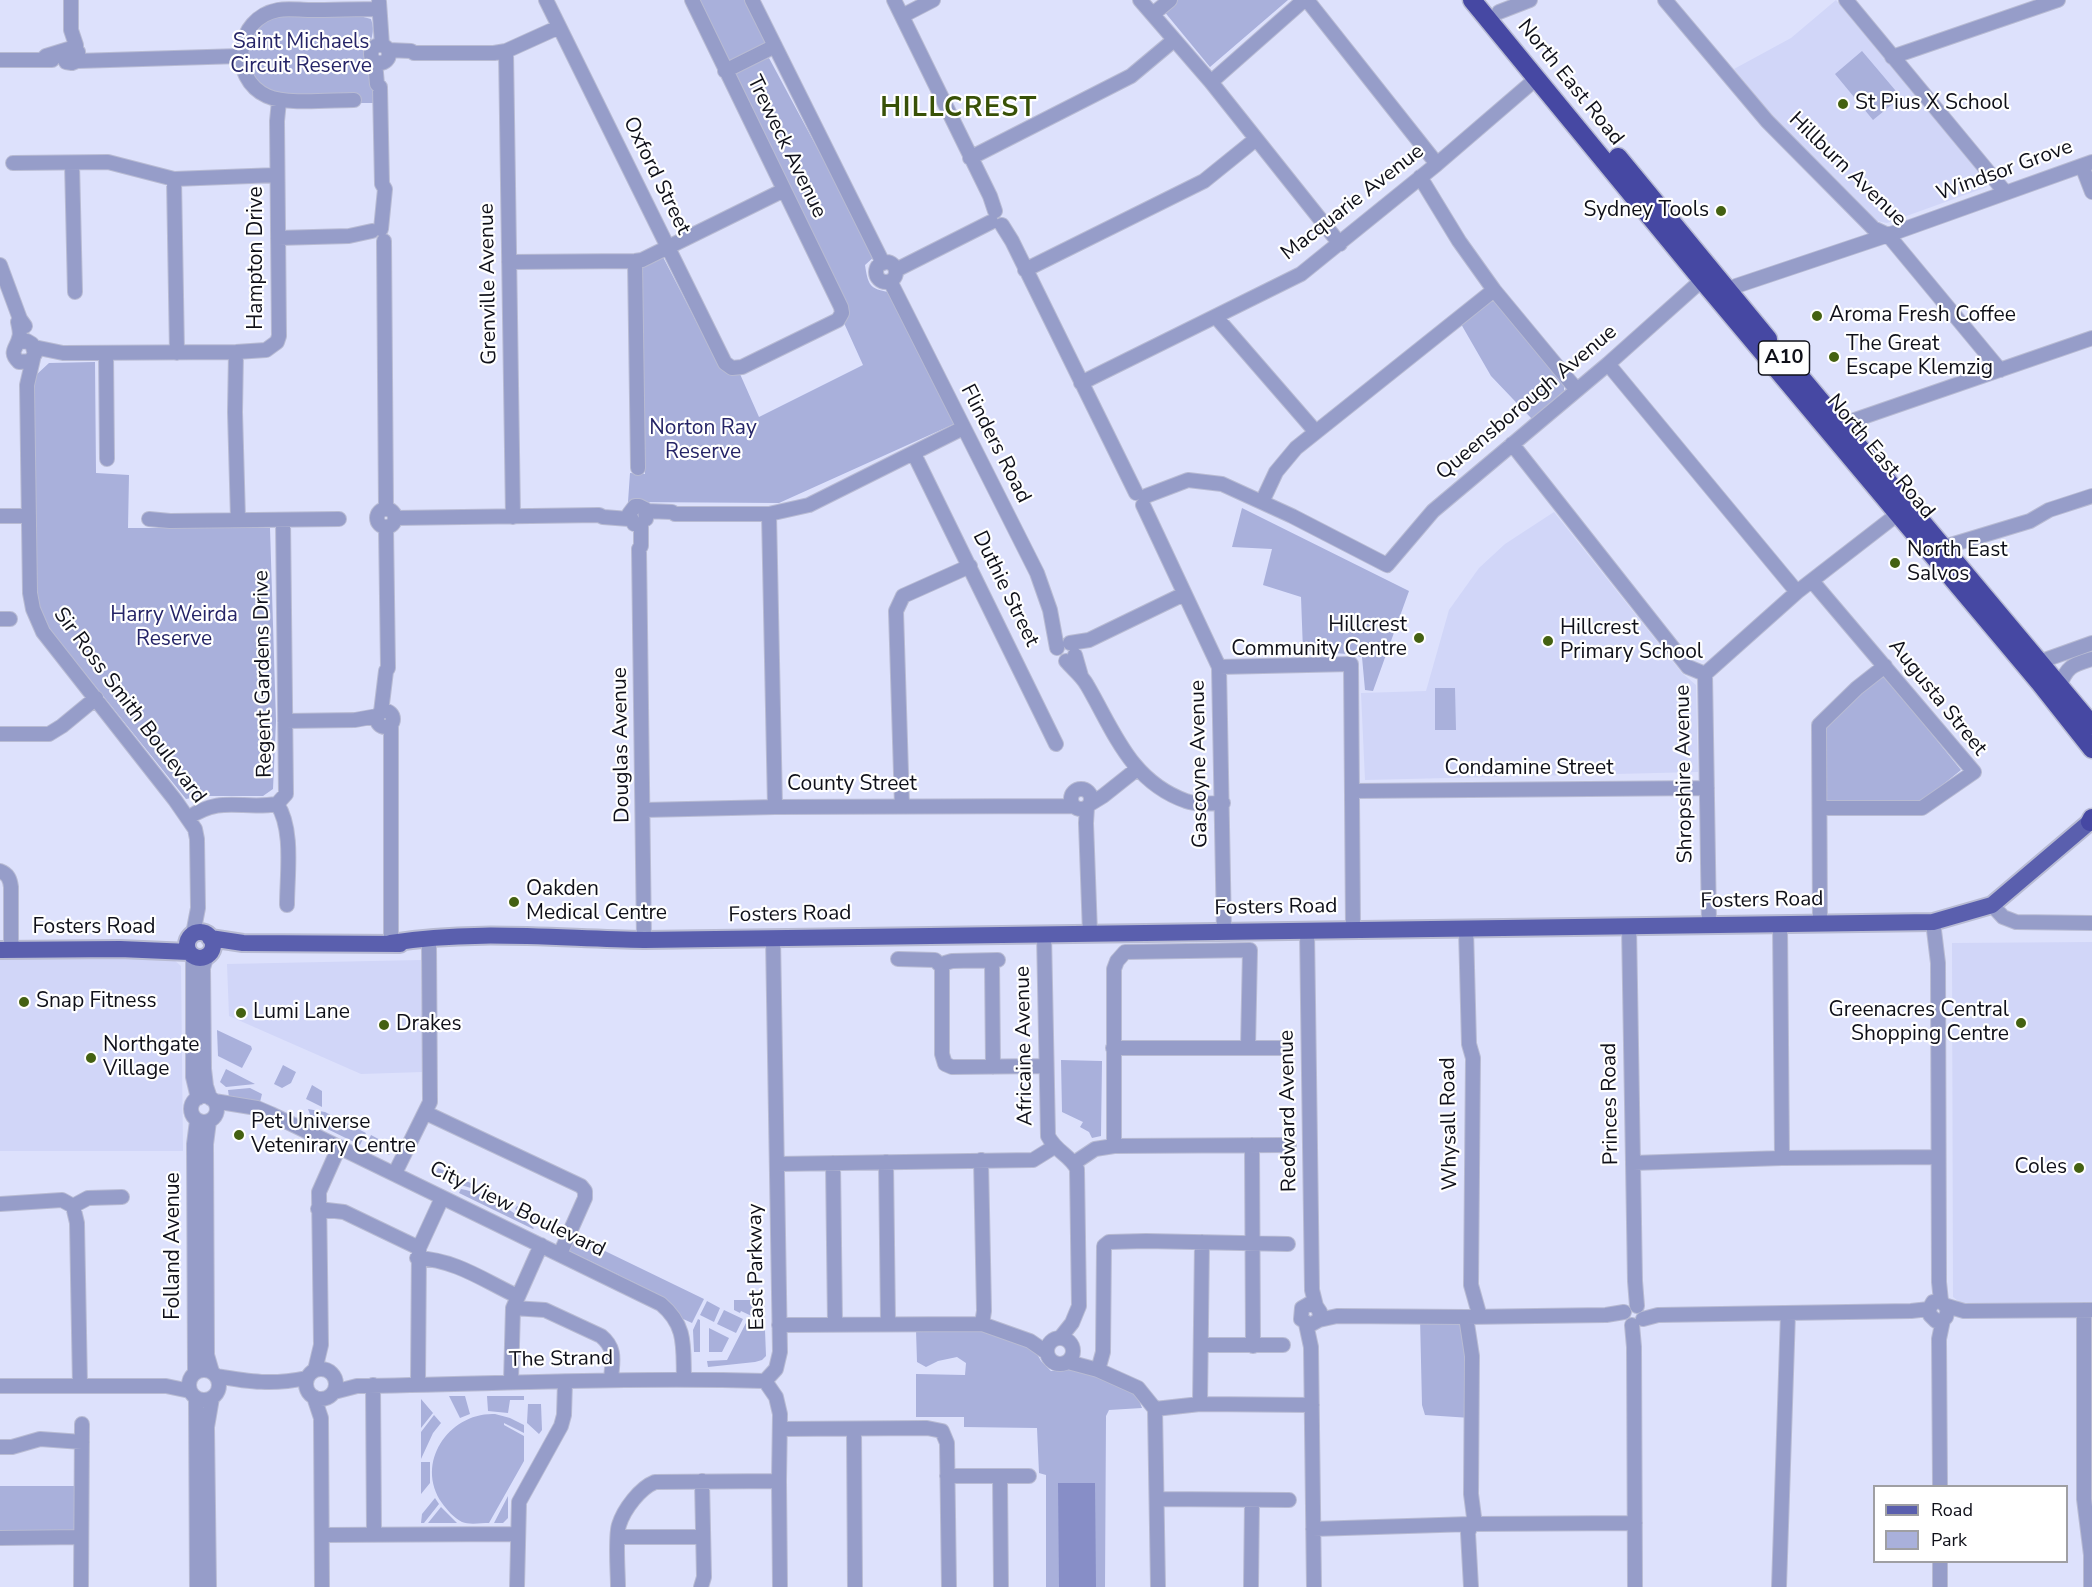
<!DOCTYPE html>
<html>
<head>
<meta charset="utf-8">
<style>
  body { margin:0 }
  #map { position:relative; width:2092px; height:1587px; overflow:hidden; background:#dde1fc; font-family:"Nunito Sans",sans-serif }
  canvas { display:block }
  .legend { position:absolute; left:1873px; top:1485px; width:195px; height:78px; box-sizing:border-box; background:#fff; border:2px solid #9f9fa3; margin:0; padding:8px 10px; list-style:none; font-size:18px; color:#0f1019 }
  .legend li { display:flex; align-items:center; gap:12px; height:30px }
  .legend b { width:30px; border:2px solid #9f9fa3 }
</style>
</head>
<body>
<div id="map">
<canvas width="2092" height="1587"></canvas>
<ul class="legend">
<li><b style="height:8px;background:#5a5fae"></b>Road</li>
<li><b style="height:16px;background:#a9b0db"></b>Park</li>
</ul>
</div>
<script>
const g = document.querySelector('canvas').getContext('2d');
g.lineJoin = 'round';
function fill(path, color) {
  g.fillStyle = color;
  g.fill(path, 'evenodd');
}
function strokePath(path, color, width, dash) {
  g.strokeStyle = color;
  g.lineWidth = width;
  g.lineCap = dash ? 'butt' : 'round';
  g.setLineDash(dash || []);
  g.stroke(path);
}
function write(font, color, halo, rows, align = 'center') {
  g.font = font + ' "Nunito Sans",sans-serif';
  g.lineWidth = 4.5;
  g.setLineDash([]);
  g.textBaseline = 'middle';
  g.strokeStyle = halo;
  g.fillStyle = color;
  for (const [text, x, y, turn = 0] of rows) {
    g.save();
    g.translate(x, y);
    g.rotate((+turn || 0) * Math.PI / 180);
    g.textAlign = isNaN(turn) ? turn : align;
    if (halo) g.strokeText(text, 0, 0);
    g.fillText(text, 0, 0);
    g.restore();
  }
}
const built = new Path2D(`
  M1836 0 1988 181 1987 187 1887 223 1877 221 1769 112 1734 69 1791 38Z
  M1554 512 1682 673 1696 685 1698 772 1365 780 1361 693 1426 691 1449 610 1479 568 1505 544Z
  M2092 942V1303L1962 1304 1953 1297 1952 943Z
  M0 957 173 959 181 966 183 1151H0Z
  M421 960 423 1072 361 1074 229 1016 227 964Z`);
const green = new Path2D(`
  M696 0H748L768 44 727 66Z
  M1174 0H1288L1210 67 1163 10Z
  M352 14 371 19C376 32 370 41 367 54L371 64 374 103H358L281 96 264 90 247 67V43L262 22 279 15Z
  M1862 51 1901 97 1873 120 1835 74Z
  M769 58 875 256 865 265C868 284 869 289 889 292L954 424 779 503 628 502 630 473 645 474 641 268 663 257 715 358 724 370 740 374 759 417 863 365 844 323 849 308 733 76 756 62Z
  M1489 301H1497L1564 382V391L1532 419 1491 376 1461 324Z
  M95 362 96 473 129 475 128 528H270L276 721 273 789 263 796H203L186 799 43 621 34 599 35 376 49 363Z
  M1242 508 1409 591 1373 691 1365 690 1362 657 1348 654 1303 651 1301 597 1263 585 1272 549 1232 547Z
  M1883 674 1961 770 1920 803 1825 804 1823 726Z
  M1435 688H1455L1456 730H1435Z
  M217 1030 251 1046 252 1049 242 1068 218 1056Z
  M1061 1060 1102 1061 1101 1136 1092 1138 1089 1132 1080 1127 1083 1122 1062 1112Z
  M283 1065 296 1072 291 1083 282 1088 274 1084Z
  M226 1069 255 1084 226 1087 220 1082Z
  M312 1085 322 1091V1107L306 1099Z
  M250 1088 262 1094 260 1102 229 1097 228 1090Z
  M308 1109 325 1112 366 1133 360 1145 313 1122Z
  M371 1135 384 1142 392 1149 389 1155 367 1144Z
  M438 1168 473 1184 471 1188 434 1177Z
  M461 1189C488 1194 513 1211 534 1228L533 1229 459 1193Z
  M517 1206 551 1223 549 1226C536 1223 525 1217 515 1209Z
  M574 1236 704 1299 692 1323 681 1318 655 1297 653 1292 629 1280 624 1282 619 1275 586 1259 581 1261 569 1253 568 1249Z
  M734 1300H761L764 1302 765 1321 761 1323 757 1321 758 1319 741 1311 740 1313 734 1310Z
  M707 1301 720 1308 714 1322 700 1315Z
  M724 1310 743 1319 736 1333 717 1324Z
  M1420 1317H1466L1471 1418 1425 1415 1422 1405Z
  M698 1319 700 1320V1352H694L693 1330Z
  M747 1321 765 1330 766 1356 762 1360 755 1362 708 1367 707 1361 727 1360Z
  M709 1328 729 1338 722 1352H709Z
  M916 1330H984L1022 1344 1037 1354 1041 1361 1051 1371 1067 1369 1084 1370 1137 1395 1142 1408 1109 1410 1106 1416 1105 1587H1046V1475L1039 1473 1037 1428 964 1427V1417H916V1374L965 1375 966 1363 957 1357 938 1361 926 1367 917 1362Z
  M449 1396H465L470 1414 460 1418Z
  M487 1396H524V1400H510L508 1413 488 1411Z
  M421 1399 433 1413 421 1428Z
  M528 1404H541L542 1430 539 1434 527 1423Z
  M495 1414 510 1418 524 1425V1433L504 1423V1425L524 1436V1461L489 1523C481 1523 469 1525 462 1522 454 1518 447 1510 442 1503 414 1462 450 1412 495 1414Z
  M434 1415 441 1423 433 1433 421 1459V1432Z
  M421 1462H430V1483L421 1494Z
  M0 1486H74V1530L65 1535 0 1536Z
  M508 1496V1518L503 1523H494Z
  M435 1498 439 1504 424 1523H421L422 1514Z
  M441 1507 457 1523H428Z`);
const water = new Path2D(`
  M1058 1483H1095L1096 1587H1059Z`);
const minor = new Path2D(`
  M71 0V30L76 45V49
  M546 0 725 363 732 368 742 367 838 320 842 313 841 307 692 0
  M752 0 883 263
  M894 0 990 196 995 211
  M1140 0 1211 82 1340 244
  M1307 0 1437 164
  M1665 0 1767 121 1873 228 1888 235 2000 370
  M1846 0 2005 192
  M379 2 382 45
  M1499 12 1530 0
  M1153 14 1170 0
  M902 16 933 0
  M371 54a9 9 0 1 1 18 0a9 9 0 1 1-18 0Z
  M388 50 411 51 414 53H494L506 51 559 27
  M506 51 513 517
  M1892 57 2058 0
  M43 59 46 56 72 48 78 52 77 61 72 63 66 62 63 56 65 50
  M0 60H52
  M77 61 240 56
  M375 62 377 84 380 87 382 184 385 189 381 229
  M725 71 775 46
  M1211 82 1304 0
  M354 100C331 100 286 105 267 96 228 78 235 18 278 10 288 8 300 10 310 10 333 10 356 9 379 9
  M970 158 1131 76 1174 40
  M13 163 108 162 174 179 277 175
  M72 163 75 292
  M2082 166 2092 192
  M1420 177 1459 241 1494 290 1576 389
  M174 179 177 353
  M1002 225 1012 241 1136 493
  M278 238 349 236 372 231
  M384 241 386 509
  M635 261 638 468
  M509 262 635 261 642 260 784 190
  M876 272a10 10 0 1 1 20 0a10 10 0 1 1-20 0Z
  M0 265 20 319 25 326
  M896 270 991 222
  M1025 270 1204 181 1256 139
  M890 281 1037 573 1050 610 1057 648
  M1729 291 1736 286 1888 235 2092 162
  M1216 317 1315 431
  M18 342 27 341 32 344 35 354 30 361 19 362C8 352 17 348 19 338 21 333 19 327 18 322L20 319
  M34 347 63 353 236 352 266 350 277 342 279 336 277 121 279 101
  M236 352 235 412 238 519
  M106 353 107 459
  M33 359 27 385 30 593 33 609 43 632 175 800 195 829 197 839 198 908 193 934
  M1608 364 1797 592
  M1081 383 1301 274 1437 164 1537 78
  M1840 425 2092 338
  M1512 444 1688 667 1705 674
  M914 454 1056 744
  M1146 496 1188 480 1222 484 1292 516 1387 565 1433 511 1608 364 1702 280
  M1262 502 1276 472 1296 448 1494 290
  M1143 505 1219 667 1224 932
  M377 518a9 9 0 1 1 18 0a9 9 0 1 1-18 0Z
  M646 511 672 512 675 514H769L809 505 963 428
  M769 514 775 807
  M0 516H29
  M395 518 599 515 603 517 629 519
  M149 519 170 521 339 519
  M634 524 629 514 635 506H639L645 509 646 519
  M641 524V546L639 549 644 940
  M1944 547 2030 521 2049 510 2092 496
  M1812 581 1974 772 1922 808H1820
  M0 619H10
  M1070 643 1089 640 1184 594
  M1075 655 1081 676
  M1066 661C1073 669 1082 676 1087 685 1114 731 1130 781 1186 801 1196 805 1211 803 1223 803
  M2039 662 2092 643
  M1219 667 1351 664 1353 930
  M1705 674 1797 592 1899 513
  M1705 674 1709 924
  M2059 687C2067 666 2072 665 2092 659
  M377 719a8 8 0 1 1 16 0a8 8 0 1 1-16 0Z
  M381 712 386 671 388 668 386 527
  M285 721 355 720 377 716
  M0 734H49L62 726 96 698
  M1071 799a10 10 0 1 1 20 0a10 10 0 1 1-20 0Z
  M1352 791 1707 788
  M277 804C294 829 287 875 287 905
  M1090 804 1103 796 1137 769
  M902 806 896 611 903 596 970 566
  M1087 807 1086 823 1090 933
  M644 810 775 807 1073 806
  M188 818C222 795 241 810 277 804L286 794 283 520
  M0 871C8 874 10 879 11 887V941L14 950
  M1992 905 2003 917 2016 922 2092 923
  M1933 922 1938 963 1939 1282 1941 1301
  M1820 923 1819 725 1857 688 1885 666
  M1780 924 1782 1158
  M1629 926 1635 1281 1637 1306
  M1466 929 1469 1044 1473 1058 1471 1285 1480 1317
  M1307 930 1312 1290 1316 1306
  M1044 934 1048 1136C1056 1152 1070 1155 1077 1169L1079 1306 1072 1323 1060 1338
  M773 938 780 1352 776 1369 765 1381 776 1397 780 1414 779 1481 780 1587
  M391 943V725
  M207 955 203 968 204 1069 206 1086 210 1098
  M193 956V1077L198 1098
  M898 959 935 960 942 967
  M998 960 952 961 945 963 942 967V1054L945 1064 952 1067 1046 1066
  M992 961 993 1067
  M1113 1048H1284
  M191 1109a13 13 0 1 1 26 0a13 13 0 1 1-26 0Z
  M214 1101 257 1108 271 1114 661 1304C687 1326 683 1347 684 1379
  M426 1113 581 1186 585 1191V1198L560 1254
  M209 1121 206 1144 207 1355 212 1372
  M1252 1145 1253 1346
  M1114 1146V969L1117 961 1125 952 1250 950 1248 1048
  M981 1160 984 1311 982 1324
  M886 1162 888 1323
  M833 1163 835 1324
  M1074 1163 1095 1149 1114 1146 1289 1145
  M1633 1163 1782 1158 1938 1157
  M777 1164 1033 1160 1054 1147
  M395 1173 430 1102 429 945
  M0 1204 62 1200 73 1206 77 1223 80 1386
  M73 1206 88 1198 122 1197
  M318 1209 344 1212 419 1248
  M417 1258C456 1260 483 1280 517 1296
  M1947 1306 1964 1311 2092 1310
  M513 1308 545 1310 601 1336C617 1349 612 1362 611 1380
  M2084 1310V1499L2091 1555V1587
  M1466 1317 1472 1356 1471 1494 1474 1517 1468 1533 1471 1587
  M1643 1319 1658 1315 1911 1311 1929 1309
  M1319 1320 1320 1312 1316 1306 1309 1304 1302 1308 1301 1319 1310 1325 1319 1320 1337 1316 1466 1317 1606 1315 1624 1312
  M1306 1324 1311 1347 1314 1587
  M779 1325 982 1324 1030 1341 1046 1352
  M1632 1325 1634 1347 1635 1587
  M1047 1351a13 13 0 1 1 26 0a13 13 0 1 1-26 0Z
  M1201 1345H1283
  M1068 1362 1098 1370 1138 1388 1155 1409 1158 1587
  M306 1384a15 15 0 1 1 30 0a15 15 0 1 1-30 0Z
  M189 1385a15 15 0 1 1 30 0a15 15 0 1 1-30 0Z
  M315 1370 321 1345 319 1192 339 1147
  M1098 1370 1103 1352 1104 1246 1109 1242 1146 1241 1288 1244
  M195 1372 194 1144 197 1121
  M216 1376C251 1382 272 1385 307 1378
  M511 1381 513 1308 541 1245
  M418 1384 419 1248 442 1198
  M373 1385 374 1534
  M0 1386H166L190 1391
  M334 1392 357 1386C493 1384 629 1377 765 1381
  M314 1397 321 1418 322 1587
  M196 1398 197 1587
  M1200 1404 1202 1242
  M1155 1409 1200 1404 1312 1405
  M780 1429 927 1428 942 1431 947 1443 949 1587
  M854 1429 855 1587
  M0 1447H12L40 1439 82 1442
  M947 1476H1029
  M1000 1476 1001 1587
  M1940 1486 1939 1339 1943 1320 1946 1317 1948 1309 1941 1301 1933 1302 1929 1309 1930 1315 1936 1321 1943 1320
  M1157 1499 1289 1500
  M1313 1529 1471 1524 1635 1523
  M322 1535 518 1534
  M618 1537H703
  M0 1538 81 1537
  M1940 1562V1587
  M81 1587 82 1424
  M209 1587 207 1427 212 1398
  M517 1587 519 1502 561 1426 564 1415 565 1382
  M618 1587C618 1573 615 1536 619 1525 624 1509 640 1488 655 1482L779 1481
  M701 1587 704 1577 702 1481
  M1251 1587 1252 1500
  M1779 1587 1788 1313`);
const major = new Path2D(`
  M187 945a13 13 0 1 1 26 0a13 13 0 1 1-26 0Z
  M210 938 243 943 400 944
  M391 943C474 929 561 939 644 940L1933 922 1992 905 2092 820
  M0 950 120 949 189 952`);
const highway = new Path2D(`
  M1472 0 1702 280 2039 682 2092 749
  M1618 157 1768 339
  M1788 362 2092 725
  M2090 822 2092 818`);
const markers = [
  [1843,104,6,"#446112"],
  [1721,211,6,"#446112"],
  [1817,316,6,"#446112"],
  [1834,357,6,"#446112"],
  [1895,563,6,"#446112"],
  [1419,638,6,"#446112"],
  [1548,641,6,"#446112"],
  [514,902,6,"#446112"],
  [24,1002,6,"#446112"],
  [241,1013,6,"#446112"],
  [2021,1023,6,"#446112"],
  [384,1025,6,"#446112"],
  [91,1058,6,"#446112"],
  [239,1135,6,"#446112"],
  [2079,1168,6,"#446112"]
];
const shields = [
  [1784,358,51]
];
const shieldNames = [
  ["A10",1784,358]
];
const parkNames = [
  ["Saint Michaels",301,43],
  ["Circuit Reserve",301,67],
  ["Norton Ray",703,429],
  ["Reserve",703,453],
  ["Harry Weirda",174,616],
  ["Reserve",174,640]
];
const streetNames = [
  ["North East Road",1570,83,51],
  ["Treweck Avenue",786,147,64],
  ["Hillburn Avenue",1847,170,44],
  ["Windsor Grove",2005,171,-20],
  ["Oxford Street",656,176,64],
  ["Macquarie Avenue",1353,203,-38],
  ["Hampton Drive",257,258,-90],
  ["Grenville Avenue",489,284,-91],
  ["Queensborough Avenue",1527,403,-40],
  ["Flinders Road",995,444,63],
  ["North East Road",1880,457,50],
  ["Duthie Street",1005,589,64],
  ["Regent Gardens Drive",264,674,-91],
  ["Augusta Street",1937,698,51],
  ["Sir Ross Smith Boulevard",129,706,53],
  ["Douglas Avenue",622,745,-91],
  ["Gascoyne Avenue",1200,764,-91],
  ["Condamine Street",1529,769],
  ["Shropshire Avenue",1685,774,-91],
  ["County Street",852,785],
  ["Fosters Road",1762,901,-1],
  ["Fosters Road",1276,908,-1],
  ["Fosters Road",790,915,-1],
  ["Fosters Road",94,928],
  ["Africaine Avenue",1025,1046,-91],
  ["Princes Road",1611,1104,-91],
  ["Redward Avenue",1289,1111,-91],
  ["Whysall Road",1450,1124,-91],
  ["City View Boulevard",517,1210,26],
  ["Folland Avenue",174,1246,-90],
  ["East Parkway",757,1267,-91],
  ["The Strand",561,1360,-1]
];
const poiNames = [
  ["St Pius X School",1855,104],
  ["Sydney Tools",1709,211,"right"],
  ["Aroma Fresh Coffee",1829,316],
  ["The Great",1846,345],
  ["Escape Klemzig",1846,369],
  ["North East",1907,551],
  ["Salvos",1907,575],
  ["Hillcrest",1407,626,"right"],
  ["Community Centre",1407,650,"right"],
  ["Hillcrest",1560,629],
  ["Primary School",1560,653],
  ["Oakden",526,890],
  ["Medical Centre",526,914],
  ["Snap Fitness",36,1002],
  ["Greenacres Central",2009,1011,"right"],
  ["Shopping Centre",2009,1035,"right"],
  ["Lumi Lane",253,1013],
  ["Drakes",396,1025],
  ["Northgate",103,1046],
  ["Village",103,1070],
  ["Pet Universe",251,1123],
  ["Vetenirary Centre",251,1147],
  ["Coles",2067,1168,"right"]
];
const districtNames = [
  ["HILLCREST",959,109]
];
fill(built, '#d1d6f8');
fill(green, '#a9b0db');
fill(water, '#878ec7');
strokePath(minor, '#b8bbd3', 16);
strokePath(major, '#b8bbd3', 20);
strokePath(highway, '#b8bbd3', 21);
strokePath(minor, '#969dc9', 14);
strokePath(major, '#5a5fae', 16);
strokePath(highway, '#4648a3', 18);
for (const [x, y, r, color] of markers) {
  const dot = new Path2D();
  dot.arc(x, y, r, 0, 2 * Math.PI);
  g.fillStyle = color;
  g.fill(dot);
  strokePath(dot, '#fff', 2);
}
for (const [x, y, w] of shields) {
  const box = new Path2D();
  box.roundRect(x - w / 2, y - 17, w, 34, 4.5);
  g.fillStyle = '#fff';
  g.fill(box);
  strokePath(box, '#0f1019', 1.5);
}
write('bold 20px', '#0f1019', null, shieldNames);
write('21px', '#252467', '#fff', parkNames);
write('21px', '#0f1019', '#fff', streetNames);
write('21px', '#0f1019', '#fff', poiNames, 'left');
g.letterSpacing = '1.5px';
write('bold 27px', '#385107', '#fff', districtNames);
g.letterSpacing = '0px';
</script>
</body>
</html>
